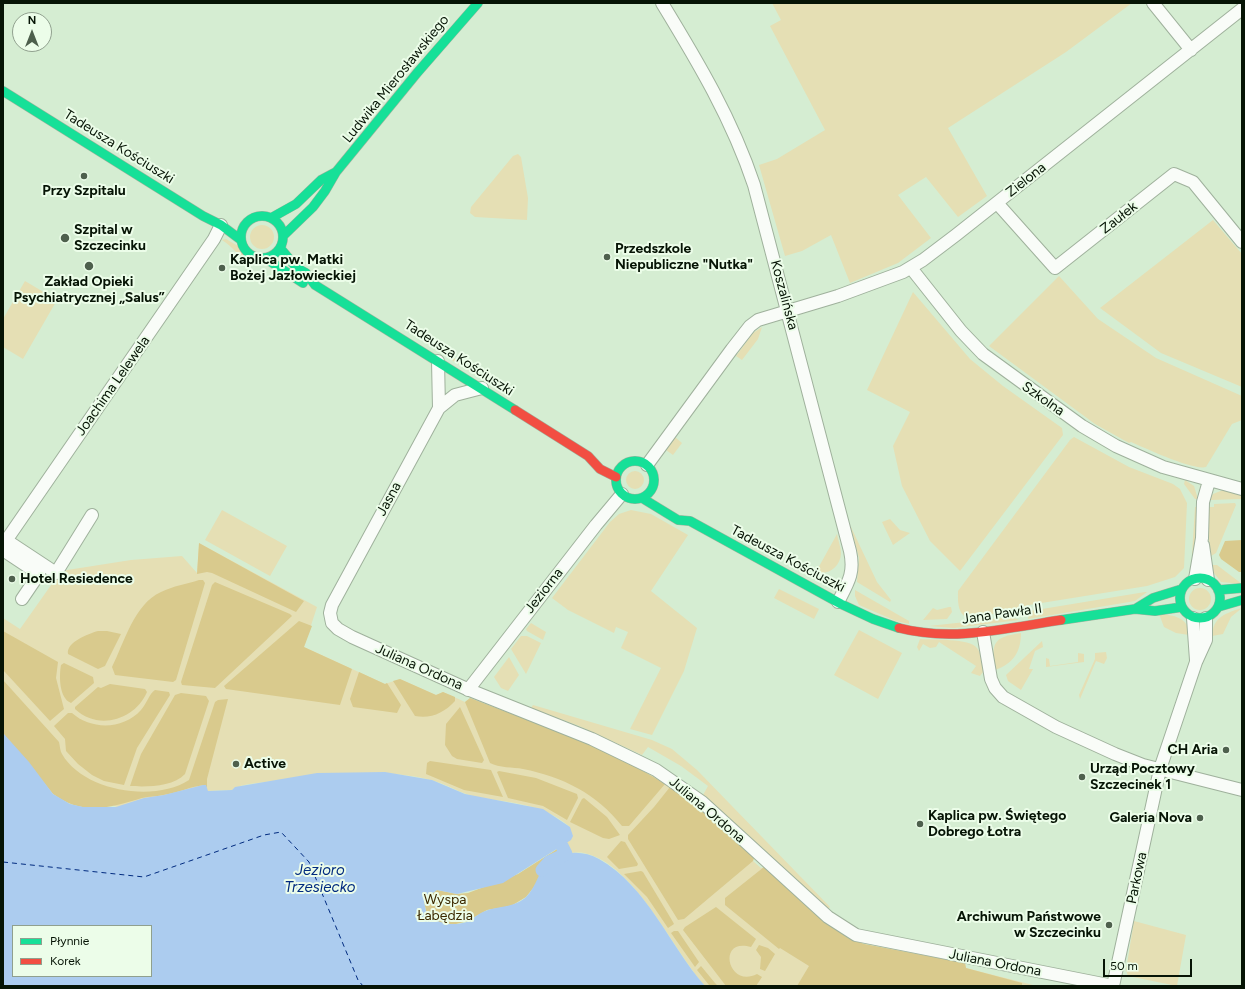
<!DOCTYPE html>
<html>
<head>
<meta charset="utf-8">
<style>
  body { margin:0 }
  #map { position:relative; width:1245px; height:989px; overflow:hidden; background:#d5edd2; font-family:Figtree,sans-serif }
  canvas { display:block }
  .frame { position:absolute; inset:0; border:4px solid #061405; pointer-events:none }
  .legend { position:absolute; left:12px; top:925px; width:140px; height:52px; box-sizing:border-box; background:#ecfde9; border:1px solid #90a08e; margin:0; padding:5px 7px; list-style:none; font-size:12px; color:#061405 }
  .legend li { display:flex; align-items:center; gap:8px; height:20px }
  .legend b { width:20px; border:1px solid #90a08e }
  .north { position:absolute; left:12px; top:12px; width:40px; height:40px; box-sizing:border-box; background:#ecfde9; border:1px solid #90a08e; border-radius:50%; rotate:0deg; font-size:11px; font-weight:700; line-height:16px; text-align:center; color:#061405 }
  .north::after { content:''; display:block; margin:auto; width:14px; height:18px; background:#4e604d; clip-path:polygon(50% 0,100% 100%,50% 72%,0 100%) }
  .scale { position:absolute; left:1103px; top:959px; width:89px; height:18px; box-sizing:border-box; border:2px solid #061405; border-top:0; padding-left:5px; font-size:12px; line-height:14px; white-space:nowrap; color:#061405; -webkit-text-stroke:3px #ecfde9; paint-order:stroke }
</style>
</head>
<body>
<div id="map">
<canvas width="1245" height="989"></canvas>
<div class="frame"></div>
<ul class="legend">
<li><b style="height:5px;background:#16e098"></b>Płynnie</li>
<li><b style="height:5px;background:#f24e42"></b>Korek</li>
</ul>
<div class="north">N</div>
<div class="scale">50 m</div>
</div>
<script>
const g = document.querySelector('canvas').getContext('2d');
g.lineJoin = 'round';
function fill(path, color) {
  g.fillStyle = color;
  g.fill(path, 'evenodd');
}
function strokePath(path, color, width, dash) {
  g.strokeStyle = color;
  g.lineWidth = width;
  g.lineCap = dash ? 'butt' : 'round';
  g.setLineDash(dash || []);
  g.stroke(path);
}
function write(font, color, halo, rows, align = 'center') {
  g.font = font + ' Figtree,sans-serif';
  g.lineWidth = 4;
  g.setLineDash([]);
  g.textBaseline = 'middle';
  g.strokeStyle = halo;
  g.fillStyle = color;
  for (const [text, x, y, turn = 0] of rows) {
    g.save();
    g.translate(x, y);
    g.rotate((+turn || 0) * Math.PI / 180);
    g.textAlign = isNaN(turn) ? turn : align;
    if (halo) g.strokeText(text, 0, 0);
    g.fillText(text, 0, 0);
    g.restore();
  }
}
const green = new Path2D(`
  M772 3H1132L1066 52 948 128 987 196 958 217 926 177 898 195 931 238 898 263 850 283 831 235 802 251 785 256 759 165 777 159 825 130 770 26 781 20Z
  M518 154 521 157 528 198 527 220 475 217 470 213 471 207 513 156Z
  M1213 220 1242 254V387L1161 353 1100 308Z
  M250 237a12 12 0 1 1 24 0a12 12 0 1 1-24 0Z
  M226 239 238 246 251 259 249 263C239 257 232 246 222 240Z
  M1059 276 1098 319 1156 358 1242 396V420L1232 424 1206 467C1194 471 1145 448 1131 442L1129 443 1095 424 989 346Z
  M25 281 57 300 23 359 3 347V319Z
  M913 292 970 359 1003 386 1062 428 1063 435 960 571 930 541 902 486 893 446 910 412 867 390Z
  M762 327 758 339 742 360 736 356 753 333Z
  M429 343 477 372 483 378 482 379 428 345Z
  M675 437 682 443 673 455 666 450Z
  M1074 437 1129 467 1173 484 1180 489 1187 503 1184 568 1175 577 1147 586 1029 605 1010 612 966 617C957 612 958 599 958 591L1070 440Z
  M626 480a9 9 0 1 1 18 0a9 9 0 1 1-18 0Z
  M1185 480 1194 486 1198 499H1195L1184 484Z
  M1223 490 1242 495V499L1210 500 1213 494Z
  M1235 503 1236 505 1216 553 1211 556 1208 531 1209 507H1214V504Z
  M1195 507H1197L1194 556 1192 555Z
  M222 510 287 546 270 576 205 540Z
  M631 510 651 514 688 535 651 591 697 628 684 671 652 735 630 729 661 668 621 648 628 632 616 627 614 633 568 610 552 598 610 522 619 514Z
  M890 519 900 530 910 533 893 545 882 522Z
  M850 525 877 582 891 600 890 602 857 582 859 558Z
  M837 534C838 540 841 547 841 554 840 567 828 576 816 572Z
  M199 543 317 607 304 647 385 684 400 679 436 695 443 692 465 702 470 698C531 722 596 742 652 776 690 798 721 828 754 858L753 861 761 868 764 867 822 920 848 938 864 944 965 963 966 968 1037 986H705C672 949 635 864 584 853 578 852 571 853 566 854L562 846 567 843 570 827C542 803 511 803 476 797 460 793 446 784 431 780 380 767 330 776 280 781 269 782 240 783 232 790L207 791 117 807 3 754V618L20 629 61 571 131 560 182 556 197 573Z
  M1211 565H1217L1242 584 1221 582 1214 573Z
  M1189 599a11 11 0 1 1 22 0a11 11 0 1 1-22 0Z
  M779 589 819 609 814 619 774 598Z
  M855 590 909 621V624L896 621 859 605 855 596Z
  M1145 592H1147L1135 601 1028 619 1030 611Z
  M949 607H951L952 612 947 619 923 620 933 608 937 610Z
  M1242 608 1231 617 1223 634 1212 636C1213 617 1226 613 1242 608Z
  M1159 614C1173 615 1189 617 1189 635L1176 633 1164 627Z
  M1011 617 1019 620 954 628 929 626Z
  M531 623 546 632 543 640 527 631 526 629Z
  M859 630 902 653 878 699 834 675Z
  M1021 633C1021 652 1013 664 995 670 991 643 993 637 1021 633Z
  M521 636H527L541 643 526 674 511 649Z
  M920 639C932 640 970 638 977 648 982 654 982 664 983 672L980 676 971 673 976 666 939 642 936 647 930 648 923 644 919 651 917 647Z
  M1042 641 1043 647 1035 651 1029 669H1033L1021 690 1008 681 1006 675Z
  M1106 652 1107 658 1104 664 1096 661 1080 699 1079 695 1095 659V653Z
  M1078 653 1084 654V662L1046 667V658L1049 659 1050 666 1078 662Z
  M509 657 519 675 508 691 501 688 494 677Z
  M533 705 652 740 672 749 697 770 830 907 828 909 703 795 708 786 681 766 648 747 642 755 579 726 531 708Z
  M1134 921 1186 935 1177 986 1128 976 1126 970Z`);
const forest = new Path2D(`
  M1242 540V572H1239L1221 559 1219 555 1225 541Z
  M199 543 304 601 296 612 212 573 207 572 197 574Z
  M199 580H203L205 583 176 680 173 682 115 675 112 667C124 643 134 604 161 592 173 586 187 584 199 580Z
  M215 582 290 614 292 616 215 688 182 685 181 682 212 585Z
  M299 621 312 626 304 647 352 669 340 705 226 689 224 686Z
  M3 631 58 662 56 678 64 709 50 721 3 670Z
  M98 631H107L121 634 105 666 98 669 68 654C66 642 88 634 98 631Z
  M64 663 93 677 94 683 71 703C59 698 59 676 61 665Z
  M359 672 385 684 387 683 401 705 397 713 353 707 350 699Z
  M400 679 436 695 443 692 455 697V701C444 713 431 719 415 716L393 681Z
  M3 680 59 742C60 746 60 751 62 754 83 791 154 803 189 780L215 702 218 700 228 699 207 779V788L205 785C191 786 178 793 163 795 156 797 149 796 142 798 109 808 83 816 53 794L3 733Z
  M110 684 145 689 147 692C135 720 98 731 75 709V707L98 687 101 688Z
  M155 690 169 692 170 695 137 748 124 785 104 781 92 775 78 764 66 751 65 739 54 726 68 713H72C91 730 123 730 141 710 146 705 149 694 155 690Z
  M181 693 206 696 209 701 185 774C173 787 146 787 130 786L141 754 175 695Z
  M470 698C536 724 605 746 665 784L629 826H622C597 794 563 777 523 769 513 767 499 768 490 763L465 702Z
  M460 707 484 760 482 763 457 759 452 756 445 745 446 724Z
  M430 761 491 770 503 797 464 790 426 774 427 763Z
  M499 771 536 778 577 794 578 798 567 820 543 806 508 798 497 772Z
  M670 787 713 820 754 858 753 861 684 919 678 920 628 839V835L654 807Z
  M584 798 607 817 620 835 609 839 603 838 570 822 582 799Z
  M621 841 625 842 638 864 637 866 619 869 607 857Z
  M562 846 566 854 559 856 526 897 511 906 487 910 468 921 456 924H442L433 920 427 915 424 902 430 895 437 890 457 894 468 893 518 874Z
  M764 867 822 920 848 938 864 944 965 963 966 968 1022 983V986H797L809 966 780 948 779 949 725 905V898Z
  M641 871 643 872 673 922 674 924 668 928 647 897 624 874Z
  M716 907 756 939 751 947C716 937 728 989 757 974L762 977 756 986H726L683 930 685 927Z
  M674 931H678L699 962 695 967 671 933Z
  M759 945 768 948 775 954 765 971 760 969 761 957 756 950Z
  M701 966 715 983 718 986 709 985 697 970Z`);
const water = new Path2D(`
  M3 733 29 762 53 794 70 804 83 807H116L144 798 164 795 203 785H206L208 791 232 790 235 787 317 773 385 772 432 780 465 794 543 809 570 827 573 836 571 840 503 883 457 894 437 890 430 895 424 902 427 915C439 924 455 927 469 921 475 917 481 912 488 910 500 906 517 907 527 896 534 889 537 878 542 870 554 851 580 848 599 859 648 887 669 945 705 986H3ZM13 926H151V976H13Z`);
const canal = new Path2D(`
  M542 870 549 862 566 854 562 846`);
const ferry = new Path2D(`
  M3 862 144 877 264 835 281 832 309 862 358 980 363 986`);
const street = new Path2D(`
  M662 3C698 62 732 119 754 185L850 551C855 573 848 583 838 602
  M1153 3 1191 50
  M997 203 1055 268 1174 174 1193 182 1242 242
  M911 268 961 331 983 354 1082 426 1116 446 1163 467 1242 489
  M438 361 439 408
  M482 388 455 395 439 408 332 605 330 613 332 623 338 629 352 637 467 689 592 739 656 770 702 802 828 917 856 935 1113 986
  M647 465 732 349 750 326 758 320 838 296 903 272 923 260 956 235 1242 9
  M6 540 56 573 92 515
  M3 545 214 239 221 225
  M1203 545 1208 580
  M3 550 39 574 22 599
  M1195 579 1202 538 1203 502 1209 481
  M1193 618 1196 660
  M983 632 991 679 995 688 1003 697 1056 727 1115 754 1143 765 1242 790
  M468 690 596 525 622 494
  M1113 986 1160 769 1196 662 1206 640V618`);
const fast = new Path2D(`
  M3 91 203 216 221 225 241 240
  M241 237a21 21 0 1 1 42 0a21 21 0 1 1-42 0Z
  M271 218 296 204 321 180 336 172
  M283 236 313 207 325 191 336 172 417 73 478 3
  M280 248 297 268 306 273 315 285 515 410
  M265 258 303 283
  M616 480a19 19 0 1 1 38 0a19 19 0 1 1-38 0Z
  M642 498 678 520 690 521 841 604 873 619 899 628
  M1180 598a20 20 0 1 1 40 0a20 20 0 1 1-40 0Z
  M1218 590 1242 588
  M1218 607 1242 600
  M1135 609 1153 598 1182 589
  M1061 620 1135 609 1155 611 1182 607`);
const jam = new Path2D(`
  M515 410 588 456 600 469 616 477
  M899 628C953 642 1007 628 1061 620`);
const markers = [
  [84,176,4,"#4e604d"],
  [65,238,5,"#4e604d"],
  [607,257,4,"#4e604d"],
  [89,266,5,"#4e604d"],
  [222,268,4,"#4e604d"],
  [12,579,4,"#4e604d"],
  [1226,750,4,"#4e604d"],
  [236,764,4,"#4e604d"],
  [1082,777,4,"#4e604d"],
  [1200,818,4,"#4e604d"],
  [920,824,4,"#4e604d"],
  [1109,925,4,"#4e604d"]
];
const streetNames = [
  ["Ludwika Mierosławskiego",396,79,-51],
  ["Tadeusza Kościuszki",119,147,32],
  ["Zielona",1026,180,-38],
  ["Zaułek",1119,218,-38],
  ["Koszalińska",784,295,75],
  ["Tadeusza Kościuszki",459,358,33],
  ["Joachima Lelewela",113,386,-55],
  ["Szkolna",1043,399,35],
  ["Jasna",389,499,-61],
  ["Tadeusza Kościuszki",788,559,28],
  ["Jeziorna",544,591,-52],
  ["Jana Pawła II",1002,614,-8],
  ["Juliana Ordona",419,667,24],
  ["Juliana Ordona",707,810,40],
  ["Parkowa",1137,878,-78],
  ["Juliana Ordona",995,963,11]
];
const poiNames = [
  ["Przy Szpitalu",84,191,"center"],
  ["Szpital w",74,230],
  ["Szczecinku",74,246],
  ["Przedszkole",615,249],
  ["Niepubliczne \"Nutka\"",615,265],
  ["Kaplica pw. Matki",230,260],
  ["Bożej Jazłowieckiej",230,276],
  ["Zakład Opieki",89,282,"center"],
  ["Psychiatrycznej „Salus”",89,298,"center"],
  ["Hotel Resiedence",20,579],
  ["CH Aria",1218,750,"right"],
  ["Active",244,764],
  ["Urząd Pocztowy",1090,769],
  ["Szczecinek 1",1090,785],
  ["Kaplica pw. Świętego",928,816],
  ["Dobrego Łotra",928,832],
  ["Galeria Nova",1192,818,"right"],
  ["Archiwum Państwowe",1101,917,"right"],
  ["w Szczecinku",1101,933,"right"]
];
const parkNames = [
  ["Wyspa",445,900],
  ["Łabędzia",445,916]
];
const waterNames = [
  ["Jezioro",320,871],
  ["Trzesiecko",320,888]
];
fill(green, '#e5dfb4');
fill(forest, '#d9ca8d');
fill(water, '#acccef');
strokePath(canal, '#acccef', 13);
strokePath(ferry, '#002a7f', 1, [5, 4]);
strokePath(street, '#9fb19c', 14);
strokePath(fast, '#9fb19c', 10);
strokePath(jam, '#9fb19c', 10);
strokePath(street, '#f9fcf8', 12);
strokePath(fast, '#16e098', 9);
strokePath(jam, '#f24e42', 9);
for (const [x, y, r, color] of markers) {
  const dot = new Path2D();
  dot.arc(x, y, r, 0, 2 * Math.PI);
  g.fillStyle = color;
  g.fill(dot);
  strokePath(dot, '#ecfde9', 1.5);
}
write('14px', '#061405', '#ecfde9', streetNames);
write('bold 14px', '#061405', '#ecfde9', poiNames, 'left');
write('14px', '#3c2901', '#ecfde9', parkNames);
write('italic 15px', '#002a7f', '#ecfde9', waterNames);
</script>
</body>
</html>
